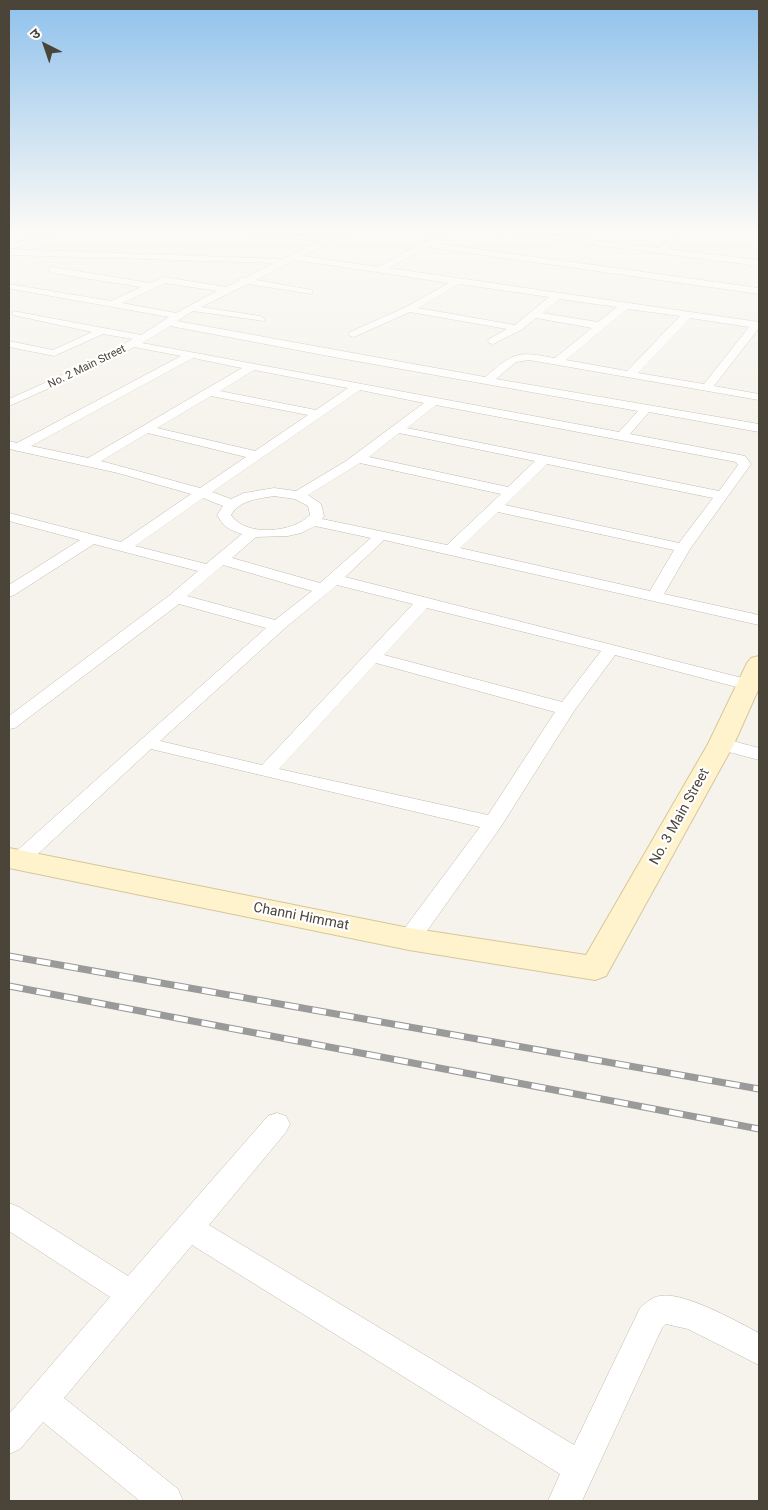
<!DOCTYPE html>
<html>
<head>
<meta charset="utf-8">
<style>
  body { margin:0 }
  #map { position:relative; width:768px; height:1510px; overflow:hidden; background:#f6f3ec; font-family:Roboto,"Noto Sans Devanagari",sans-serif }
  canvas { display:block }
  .frame { position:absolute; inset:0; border:10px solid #4b4439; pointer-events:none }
  .north { position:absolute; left:20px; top:20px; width:50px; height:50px; -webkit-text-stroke:4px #fff; paint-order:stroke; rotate:319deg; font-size:14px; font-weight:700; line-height:20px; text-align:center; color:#4b4439 }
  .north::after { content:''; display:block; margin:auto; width:18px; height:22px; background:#4b4439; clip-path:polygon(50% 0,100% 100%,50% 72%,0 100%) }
</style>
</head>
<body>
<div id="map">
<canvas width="768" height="1510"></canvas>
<div class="frame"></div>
<div class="north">उ</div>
</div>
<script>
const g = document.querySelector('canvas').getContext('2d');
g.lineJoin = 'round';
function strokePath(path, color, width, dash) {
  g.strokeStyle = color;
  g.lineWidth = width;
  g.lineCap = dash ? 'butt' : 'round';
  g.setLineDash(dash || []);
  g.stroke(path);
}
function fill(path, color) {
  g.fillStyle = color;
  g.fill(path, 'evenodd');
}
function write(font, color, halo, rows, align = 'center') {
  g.font = font + ' Roboto,sans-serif';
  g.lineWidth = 4.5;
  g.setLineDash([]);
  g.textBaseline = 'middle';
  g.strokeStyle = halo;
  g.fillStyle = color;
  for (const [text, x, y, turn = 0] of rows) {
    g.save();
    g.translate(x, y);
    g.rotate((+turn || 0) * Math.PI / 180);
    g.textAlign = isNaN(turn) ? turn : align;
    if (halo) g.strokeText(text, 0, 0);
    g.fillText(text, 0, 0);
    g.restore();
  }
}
const street = new Path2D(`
  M65 230H76L10 249 283 259 320 241 259 235 246 232 245 230 329 237 344 230H353L352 232 303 256 378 267 446 230H455L435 243 759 288V294L427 247 389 268 759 322V328L714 386 759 394V400L529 360 516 362 496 379 759 424V432L649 412 630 434 740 455 745 456 751 464 690 549 664 594 759 615V625L384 540 345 577 754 681 757 685 754 689 748 690 615 655 574 711 500 828 417 945 409 947 401 945 398 939 401 933 480 827 151 749 26 865 19 867 12 865 9 860 12 855 266 628 179 604 15 728 9 729V716L170 595 198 571 94 544 14 595 9 597V585L80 540 9 521V513L121 542 191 494 118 473 9 449V441L17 443 181 356 134 347 97 367 9 406V399L89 363 133 339 103 334 54 356 9 347V341L53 350 92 332 13 315V311L141 335 169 317 12 289 9 288V284L111 301 141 287 52 273 48 270 52 267 150 283 164 277 226 287 239 281 240 278H245L274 263 9 255V245ZM295 260 449 283 406 307 350 332 349 334 350 336 354 337 410 312 507 329 489 339 488 341 489 343 493 344 521 330 536 318 592 328 555 358C516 351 515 352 485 377L177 321 193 311 264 321 265 319 260 316 201 307 248 284 312 294V290L256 280ZM165 283 217 291 176 313 122 303ZM459 284 549 297 515 325 418 308ZM559 299 617 307 598 322 542 313ZM627 309 680 316 627 371 566 360ZM690 318 749 327 704 384 638 373ZM170 326 339 358 638 411 619 432 142 343ZM193 358 242 368 88 458 31 446ZM254 370 348 388 316 410 220 391ZM360 390 424 403 346 461 296 491 274 488 244 493 231 499 212 492ZM211 396 308 415 255 451 157 428ZM436 405 736 462 738 465 719 491 407 428ZM148 433 246 457 200 488 101 461ZM399 433 535 461 508 487 369 457ZM360 463 501 494 447 545 322 519 324 516 321 504 308 495ZM547 464 713 498 679 543 505 505ZM274 496 295 499 308 506 310 515C293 533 245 537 231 515 240 500 257 499 274 496ZM203 498 223 506 217 515C224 527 229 530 242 534L206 564 135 546ZM498 512 674 550 650 591 460 548ZM315 526 371 538 320 583 232 558 256 537 288 536 301 533ZM223 565 312 591 275 620 187 596ZM337 585 413 604 262 765 160 741 284 629ZM427 608 601 651 562 702 384 655ZM376 663 555 712 488 815 279 769Z
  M493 230H513L659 248 681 230H689L668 249 759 260V266L497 232Z
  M721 738 759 748V760L714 748 712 744 714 740Z
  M277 1113 286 1116 290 1124 286 1132 209 1225 574 1445 640 1308C647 1302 652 1297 660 1296 683 1291 738 1322 759 1333V1365L688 1329 666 1324 662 1328 582 1501H548L560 1474 192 1245 64 1398 178 1489 183 1501H140L43 1422 20 1449 9 1454V1414L110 1297 9 1231V1203L19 1207 128 1276 268 1116Z`);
const secondary = new Path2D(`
  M759 656V688L734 744 606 976 595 980 409 950 9 868V848L409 928 586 955 708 744 747 663 751 658Z`);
const rail = new Path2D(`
  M9 956 759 1089
  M9 986 759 1129`);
const farStreetnames = [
  ["No. 2 Main Street",87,367,-26]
];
const streetNames = [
  ["No. 3 Main Street",680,817,-61],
  ["Channi Himmat",301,917,11]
];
strokePath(street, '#c2bbae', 1);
strokePath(secondary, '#d6c79b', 2);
fill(street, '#fff');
fill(secondary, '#fff3cd');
strokePath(rail, '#9a9a9a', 7);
strokePath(rail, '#fff', 5, [14]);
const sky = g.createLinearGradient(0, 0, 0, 441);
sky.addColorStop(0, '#8fc1ec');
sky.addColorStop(0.52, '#fbfaf6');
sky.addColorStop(1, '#fbfaf600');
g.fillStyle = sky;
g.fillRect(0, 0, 768, 441);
write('11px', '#4b4439', '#fff', farStreetnames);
write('14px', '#4b4439', '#fff', streetNames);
</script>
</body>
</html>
